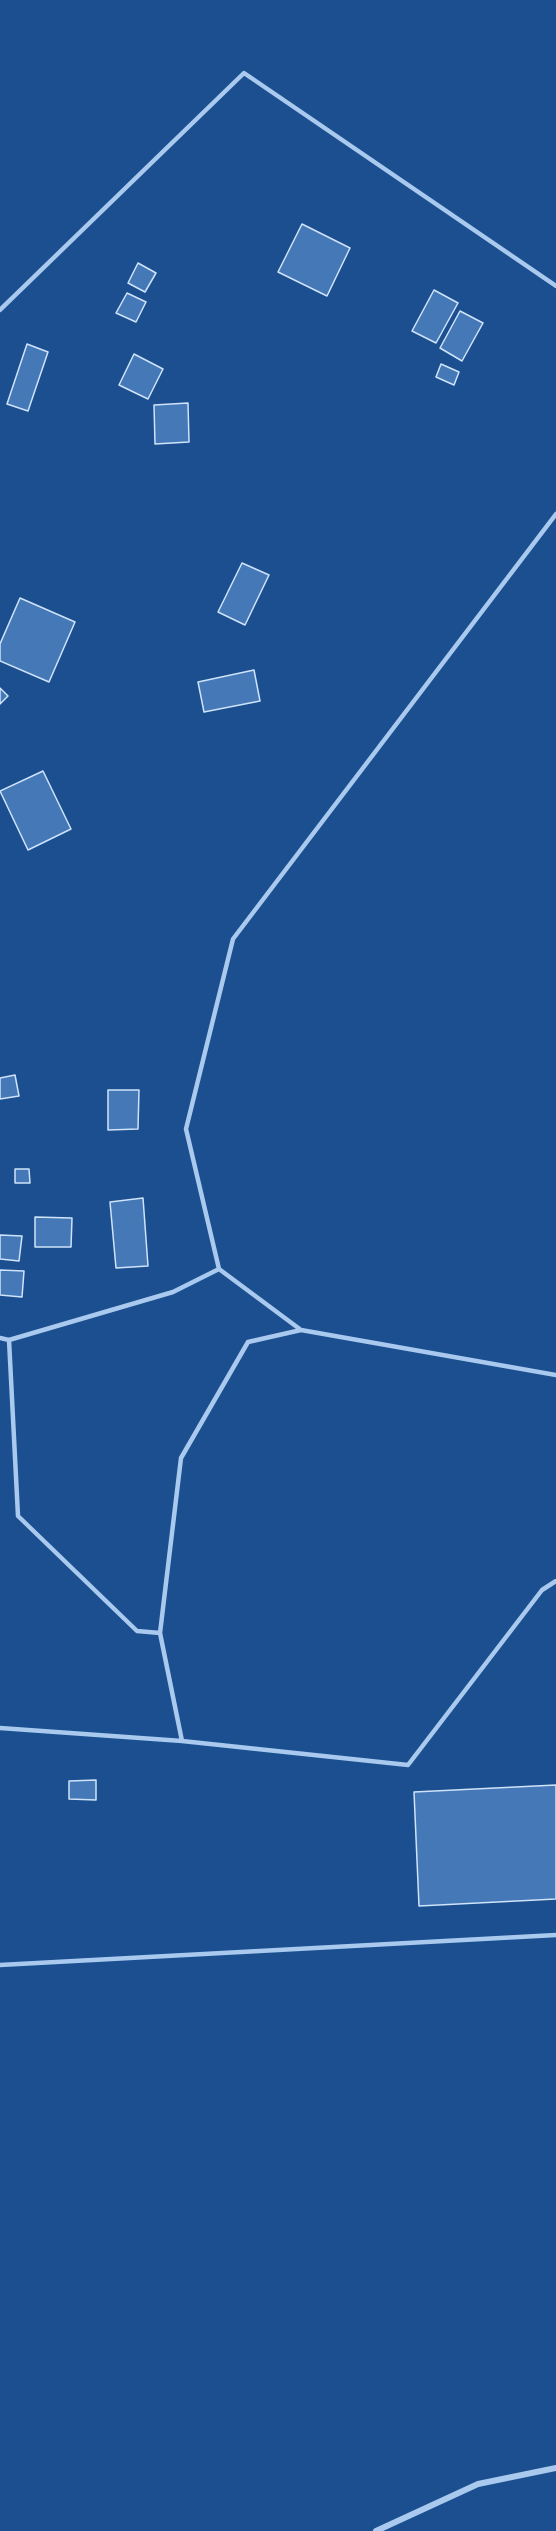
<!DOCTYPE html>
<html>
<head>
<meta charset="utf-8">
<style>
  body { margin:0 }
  canvas { display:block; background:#1b4f8f }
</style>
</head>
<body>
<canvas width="556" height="2531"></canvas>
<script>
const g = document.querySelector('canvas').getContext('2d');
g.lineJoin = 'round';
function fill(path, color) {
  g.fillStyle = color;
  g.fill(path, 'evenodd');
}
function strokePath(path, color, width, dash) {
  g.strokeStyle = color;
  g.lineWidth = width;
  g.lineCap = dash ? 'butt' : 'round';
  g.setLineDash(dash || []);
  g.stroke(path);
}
const building = new Path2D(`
  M302 224 350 248 327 296 278 272Z
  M138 263 156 273 145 292 128 283Z
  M434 290 458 303 436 343 412 331Z
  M127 293 146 302 136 322 116 313Z
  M460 311 483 323 462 361 440 348Z
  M27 344 48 352 28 411 7 404Z
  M134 354 163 369 148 399 119 385Z
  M441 364 459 372 454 385 436 377Z
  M188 403 189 442 155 444 154 405Z
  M242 563 269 575 245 625 218 612Z
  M20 598 75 622 49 682 0 661V644Z
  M254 670 260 701 204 712 198 682Z
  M0 688 8 696 0 704Z
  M43 771 71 829 28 850 0 791Z
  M15 1075 19 1096 0 1099V1078Z
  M108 1090H139L138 1129 108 1130Z
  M15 1169H29L30 1183H15Z
  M143 1198 148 1266 116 1268 110 1202Z
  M35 1217 72 1218 71 1247H35Z
  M0 1235 22 1236 19 1261 0 1259Z
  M0 1270 24 1271 22 1297 0 1295Z
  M96 1780V1800L69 1799V1781Z
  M556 1785V1899L419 1906 414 1792Z`);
const service = new Path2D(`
  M0 310 244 73 556 286
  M556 514 233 939 186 1129 219 1269 301 1330 556 1375
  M0 1338 9 1340 173 1292 219 1269
  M9 1340 18 1516 137 1631 160 1633
  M0 1728 182 1741 408 1765 542 1590 556 1581
  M182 1741 160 1633 181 1458 248 1342 301 1330
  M0 1965 556 1935`);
const minor = new Path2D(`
  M376 2531 478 2484 556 2468`);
fill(building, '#4478b7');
strokePath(building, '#cfe3fa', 1.5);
strokePath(service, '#a9c9ee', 4.5);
strokePath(minor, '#a9c9ee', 6);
</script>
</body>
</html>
